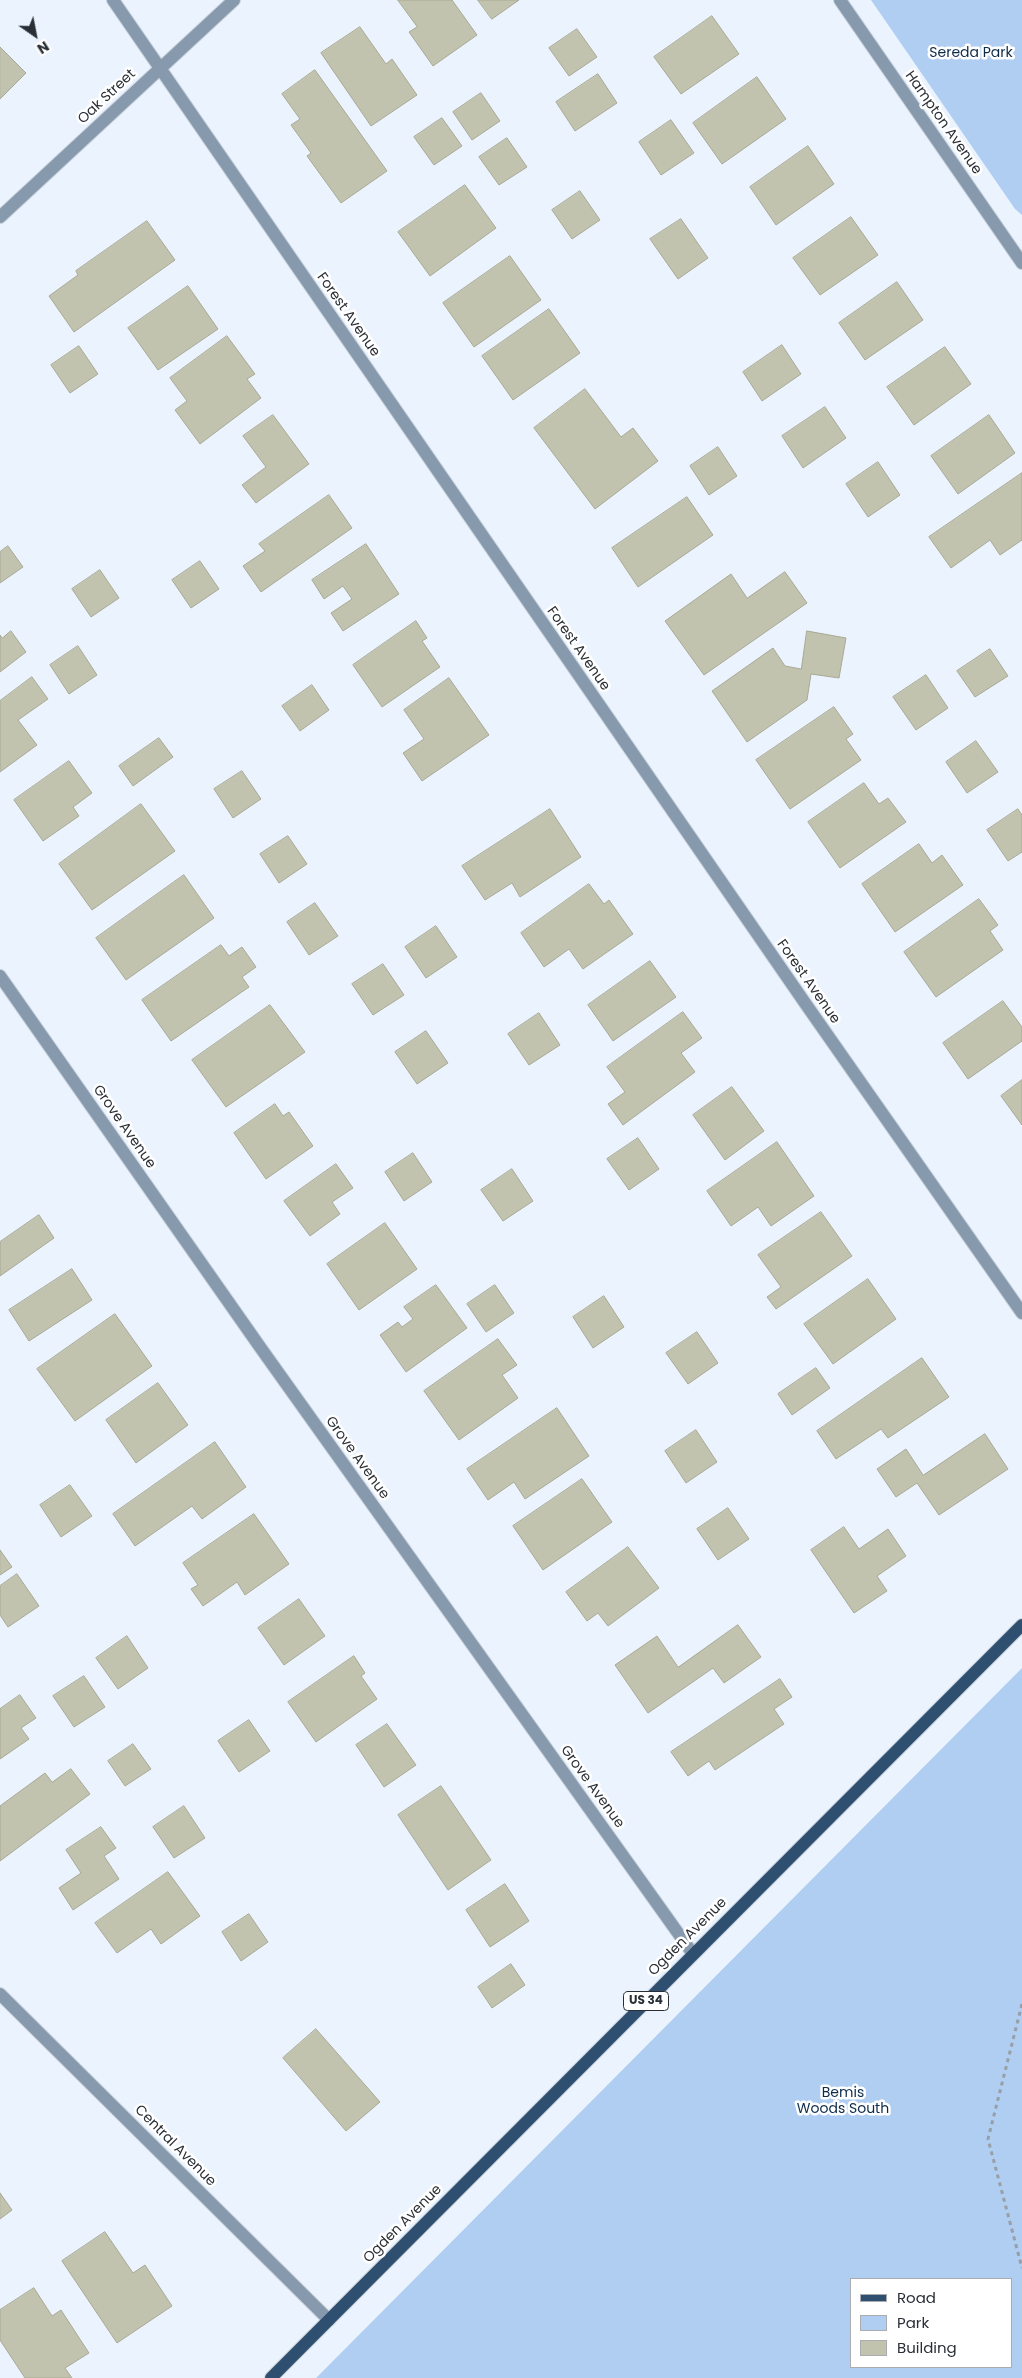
<!DOCTYPE html>
<html>
<head>
<meta charset="utf-8">
<style>
  body { margin:0 }
  #map { position:relative; width:1022px; height:2378px; overflow:hidden; background:#ebf4fe; font-family:Poppins,sans-serif }
  canvas { display:block }
  .legend { position:absolute; left:850px; top:2278px; width:162px; height:90px; box-sizing:border-box; background:#fff; border:1px solid #aaacaf; margin:0; padding:6px 9px; list-style:none; font-size:15px; color:#2a2f36 }
  .legend li { display:flex; align-items:center; gap:10px; height:25px }
  .legend b { width:25px; border:1px solid #aaacaf }
  .north { position:absolute; left:10px; top:10px; width:50px; height:50px; -webkit-text-stroke:4px #fff; paint-order:stroke; rotate:147deg; font-size:14px; font-weight:700; line-height:20px; text-align:center; color:#2a2f36 }
  .north::after { content:''; display:block; margin:auto; width:18px; height:22px; background:#2a2f36; clip-path:polygon(50% 0,100% 100%,50% 72%,0 100%) }
</style>
</head>
<body>
<div id="map">
<canvas width="1022" height="2378"></canvas>
<ul class="legend">
<li><b style="height:6px;background:#2f4f71"></b>Road</li>
<li><b style="height:14px;background:#afcef2"></b>Park</li>
<li><b style="height:14px;background:#c2c3ae"></b>Building</li>
</ul>
<div class="north">N</div>
</div>
<script>
const g = document.querySelector('canvas').getContext('2d');
g.lineJoin = 'round';
function fill(path, color) {
  g.fillStyle = color;
  g.fill(path, 'evenodd');
}
function strokePath(path, color, width, dash) {
  g.strokeStyle = color;
  g.lineWidth = width;
  g.lineCap = dash ? 'butt' : 'round';
  g.setLineDash(dash || []);
  g.stroke(path);
}
function write(font, color, halo, rows, align = 'center') {
  g.font = font + ' Poppins,sans-serif';
  g.lineWidth = 5;
  g.setLineDash([]);
  g.textBaseline = 'middle';
  g.strokeStyle = halo;
  g.fillStyle = color;
  for (const [text, x, y, turn = 0] of rows) {
    g.save();
    g.translate(x, y);
    g.rotate((+turn || 0) * Math.PI / 180);
    g.textAlign = isNaN(turn) ? turn : align;
    if (halo) g.strokeText(text, 0, 0);
    g.fillText(text, 0, 0);
    g.restore();
  }
}
const green = new Path2D(`
  M871 0H1022V215L1015 209Z
  M1022 1668V2378H316L331 2363ZM851 2279H1011V2367H851Z`);
const building = new Path2D(`
  M398 0H452L477 35 433 66 409 32 417 27Z
  M478 0H519L492 19Z
  M712 16 739 54 681 94 654 57Z
  M360 27 386 64 392 59 417 95 371 126 321 53Z
  M577 29 597 57 569 76 549 48Z
  M0 47 26 73 0 99Z
  M315 70 387 171 341 203 307 156 311 153 291 125 300 119 282 94Z
  M598 74 617 103 575 131 556 102Z
  M757 77 786 119 722 164 693 123Z
  M481 93 500 121 472 140 453 112Z
  M442 118 462 146 434 165 414 137Z
  M671 120 694 153 661 175 639 142Z
  M507 138 527 167 499 185 479 157Z
  M808 146 834 184 776 225 750 187Z
  M465 185 496 228 430 276 398 232Z
  M580 191 600 220 572 239 552 210Z
  M851 217 878 255 820 295 793 258Z
  M681 219 708 258 678 279 650 239Z
  M147 221 175 260 74 332 49 296 78 275 76 271Z
  M510 256 541 300 474 347 443 303Z
  M897 282 923 320 865 360 839 323Z
  M188 286 218 329 158 370 128 328Z
  M549 309 580 353 513 400 482 356Z
  M227 336 255 374 247 379 261 398 200 444 175 410 187 401 170 378Z
  M782 345 801 374 762 401 743 372Z
  M79 346 98 374 70 393 51 365Z
  M945 347 971 384 914 425 887 387Z
  M585 389 621 437 633 428 658 461 595 509 534 428Z
  M825 407 846 438 803 468 782 436Z
  M273 415 309 464 256 503 242 485 266 467 243 436Z
  M989 415 1015 453 958 494 931 456Z
  M718 447 737 476 709 495 690 466Z
  M878 462 900 495 868 517 846 484Z
  M1022 473V540L1000 555 990 540 951 568 929 537Z
  M329 495 352 528 261 592 243 566 265 551 259 544Z
  M687 497 713 535 638 587 612 548Z
  M366 544 399 594 343 631 331 613 352 599 343 586 324 599 312 580Z
  M8 546 23 567 0 583V552Z
  M200 561 219 589 191 608 172 580Z
  M100 570 119 598 91 617 72 589Z
  M785 572 807 603 704 675 665 621 731 574 747 598Z
  M416 621 427 638 422 641 440 667 382 707 353 665Z
  M11 631 26 652 0 672V635L2 638Z
  M807 631 846 638 839 678 811 674 807 700 747 742 712 691 773 648 785 666 801 669Z
  M78 646 97 675 69 694 50 665Z
  M990 649 1008 676 975 697 957 671Z
  M926 675 948 708 916 730 893 697Z
  M32 677 48 699 18 720 37 745 0 772V701Z
  M449 678 489 735 422 781 403 753 424 739 404 710Z
  M312 685 329 710 300 731 282 706Z
  M834 707 853 734 846 739 861 760 790 809 756 760Z
  M159 738 173 757 133 786 119 766Z
  M976 741 998 772 967 793 946 762Z
  M69 761 92 793 73 807 79 816 43 841 14 800Z
  M242 771 261 799 233 818 214 789Z
  M864 783 879 804 888 798 906 822 840 868 808 822Z
  M141 804 175 851 92 910 59 864Z
  M550 809 581 857 520 897 512 883 485 900 462 866Z
  M1018 809 1022 815V852L1008 861 987 830Z
  M288 836 307 864 279 883 260 854Z
  M919 844 932 863 942 855 963 885 895 932 862 884Z
  M184 875 214 918 126 980 96 938Z
  M589 884 604 904 609 900 633 934 583 969 569 949 544 967 521 933Z
  M979 899 998 925 990 931 1003 950 936 997 904 952Z
  M315 903 338 936 309 955 287 922Z
  M436 926 457 957 426 978 405 947Z
  M221 945 229 956 242 947 256 967 242 977 249 987 171 1041 142 1000Z
  M650 961 676 997 613 1041 588 1005Z
  M383 964 404 995 373 1015 352 984Z
  M1003 1001 1022 1027V1041L968 1079 943 1043Z
  M270 1005 305 1052 226 1107 192 1060Z
  M683 1012 702 1038 681 1053 695 1072 623 1125 608 1104 625 1092 607 1067Z
  M539 1013 560 1045 529 1065 508 1034Z
  M426 1031 448 1063 417 1084 395 1052Z
  M1022 1080V1125L1001 1096Z
  M732 1087 764 1131 725 1160 693 1115Z
  M275 1104 283 1116 289 1112 313 1146 266 1179 234 1133Z
  M638 1138 659 1169 629 1190 607 1159Z
  M777 1142 814 1196 771 1226 758 1207 731 1226 707 1191Z
  M413 1153 432 1182 404 1201 385 1172Z
  M336 1164 353 1188 332 1202 340 1214 310 1236 284 1201Z
  M512 1169 533 1201 503 1221 481 1190Z
  M821 1212 852 1256 776 1309 767 1297 781 1287 758 1255Z
  M39 1215 54 1238 0 1276V1242Z
  M385 1223 417 1269 359 1310 327 1264Z
  M72 1269 92 1300 29 1341 9 1310Z
  M868 1279 896 1319 833 1364 804 1324Z
  M436 1285 467 1328 406 1372 380 1335 398 1322 402 1327 413 1319 404 1307Z
  M495 1285 514 1313 486 1332 467 1304Z
  M604 1296 624 1327 593 1348 573 1317Z
  M115 1314 152 1366 75 1421 37 1369Z
  M697 1332 718 1363 688 1384 666 1353Z
  M498 1339 517 1365 502 1375 518 1398 459 1440 424 1391Z
  M922 1358 949 1397 888 1438 881 1429 836 1459 817 1431Z
  M816 1368 830 1388 792 1415 778 1394Z
  M158 1383 188 1425 136 1463 106 1420Z
  M557 1408 589 1456 525 1499 514 1482 488 1500 467 1469Z
  M696 1430 717 1462 686 1483 665 1451Z
  M985 1434 1008 1469 939 1515 917 1483 896 1497 877 1469 906 1449 923 1475Z
  M215 1442 246 1487 202 1519 192 1506 135 1546 113 1514Z
  M582 1479 612 1522 543 1570 513 1526Z
  M70 1485 92 1516 61 1537 40 1505Z
  M728 1508 749 1539 718 1560 697 1529Z
  M254 1514 289 1564 245 1595 237 1582 203 1606 191 1589 198 1585 183 1563Z
  M844 1527 859 1549 888 1529 906 1556 877 1576 887 1591 854 1613 811 1550Z
  M628 1547 659 1588 608 1626 598 1613 587 1621 566 1592Z
  M0 1550 12 1567 0 1575Z
  M17 1574 39 1606 8 1627 0 1615V1586Z
  M299 1599 325 1636 284 1665 258 1628Z
  M738 1625 761 1657 724 1683 713 1668 648 1713 615 1665 657 1636 678 1667Z
  M127 1636 148 1668 118 1689 96 1658Z
  M354 1656 365 1673 361 1676 377 1699 316 1742 288 1702Z
  M84 1676 105 1707 74 1727 53 1696Z
  M780 1679 792 1697 774 1709 784 1724 715 1770 709 1761 688 1776 671 1752Z
  M20 1695 36 1718 21 1728 29 1739 0 1759V1709Z
  M249 1720 270 1751 239 1772 218 1741Z
  M387 1724 416 1765 384 1787 356 1745Z
  M133 1744 151 1769 125 1786 108 1761Z
  M71 1769 90 1794 0 1861V1806L45 1773 52 1782Z
  M441 1786 491 1860 448 1890 398 1815Z
  M184 1806 205 1838 174 1858 153 1827Z
  M101 1827 116 1848 104 1856 119 1879 73 1910 59 1888 81 1873 66 1850Z
  M168 1872 200 1916 161 1944 151 1929 117 1953 95 1923Z
  M505 1884 529 1921 490 1947 466 1910Z
  M249 1914 268 1942 241 1961 222 1932Z
  M511 1964 525 1985 492 2008 478 1987Z
  M316 2029 380 2102 346 2131 283 2058Z
  M0 2193 12 2210 0 2219Z
  M105 2232 133 2273 145 2265 172 2306 117 2343 62 2261Z
  M34 2288 52 2316 61 2310 89 2353 65 2368 72 2378H25L0 2340V2310Z`);
const path = new Path2D(`
  M1022 2004 988 2139 1022 2268`);
const street = new Path2D(`
  M113 0 805 1003 1022 1313
  M840 0 1022 263
  M0 217 234 0
  M0 976 260 1347 693 1954
  M0 1994 329 2320`);
const primary = new Path2D(`
  M271 2378 1022 1625`);
const shields = [
  [646,2001,45]
];
const shieldNames = [
  ["US 34",646,2001]
];
const parkNames = [
  ["Sereda Park",971,53],
  ["Bemis",843,2093],
  ["Woods South",843,2109]
];
const streetNames = [
  ["Oak Street",107,97,-43],
  ["Hampton Avenue",943,123,55],
  ["Forest Avenue",348,315,55],
  ["Forest Avenue",578,649,55],
  ["Forest Avenue",808,982,55],
  ["Grove Avenue",124,1127,55],
  ["Grove Avenue",357,1458,54],
  ["Grove Avenue",592,1787,54],
  ["Ogden Avenue",688,1937,-45],
  ["Central Avenue",175,2146,45],
  ["Ogden Avenue",403,2224,-45]
];
fill(green, '#afcef2');
fill(building, '#c2c3ae');
strokePath(building, '#a8a995', 1);
strokePath(street, '#c8d1da', 14);
strokePath(primary, '#c8d1da', 14);
strokePath(path, '#979fa7', 3, [4, 4]);
strokePath(street, '#8799ad', 12);
strokePath(primary, '#2f4f71', 12);
for (const [x, y, w] of shields) {
  const box = new Path2D();
  box.roundRect(x - w / 2, y - 9.5, w, 19, 4);
  g.fillStyle = '#fff';
  g.fill(box);
  strokePath(box, '#2a2f36', 1);
}
write('bold 12px', '#2a2f36', null, shieldNames);
write('14px', '#0d2c4a', '#fff', parkNames);
write('14px', '#2a2f36', '#fff', streetNames);
</script>
</body>
</html>
